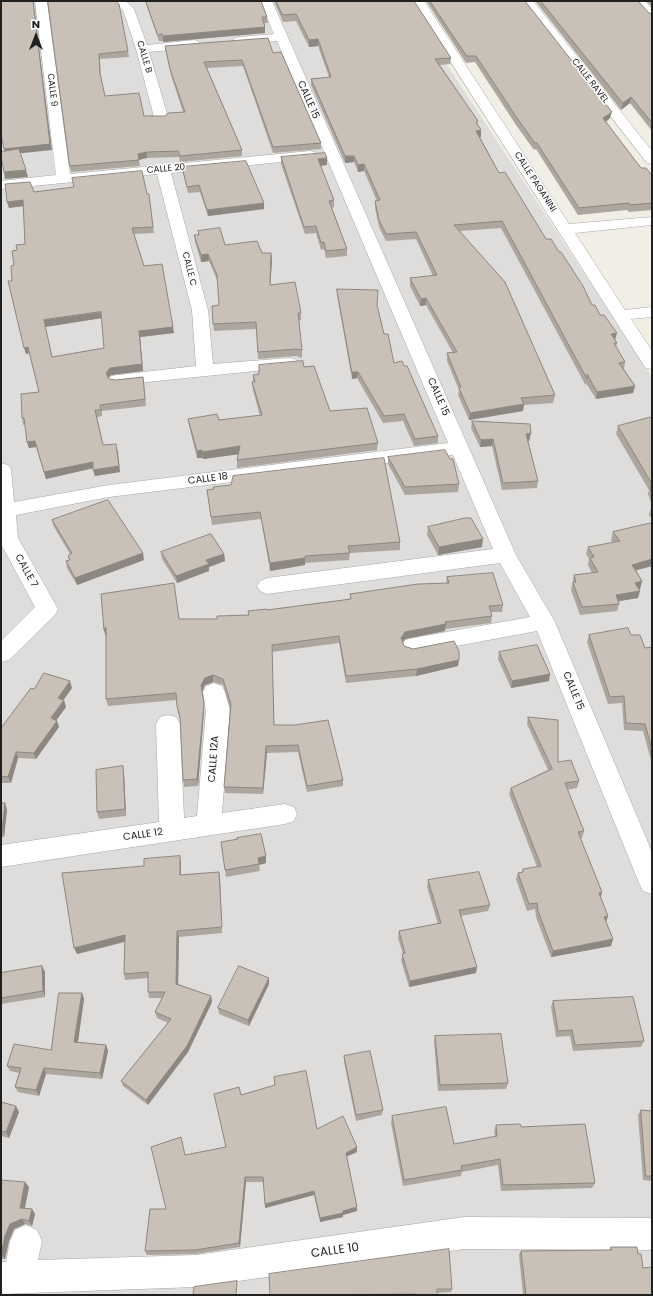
<!DOCTYPE html>
<html>
<head>
<meta charset="utf-8">
<style>
  body { margin:0 }
  #map { position:relative; width:653px; height:1296px; overflow:hidden; background:#f1eee6; font-family:Poppins,sans-serif }
  canvas { display:block }
  .frame { position:absolute; inset:0; border:2px solid #202020; pointer-events:none }
  .north { position:absolute; left:16px; top:16px; width:40px; height:40px; -webkit-text-stroke:3px #fff; paint-order:stroke; rotate:0deg; font-size:11px; font-weight:700; line-height:16px; text-align:center; color:#202020 }
  .north::after { content:''; display:block; margin:auto; width:14px; height:18px; background:#202020; clip-path:polygon(50% 0,100% 100%,50% 72%,0 100%) }
</style>
</head>
<body>
<div id="map">
<canvas width="653" height="1296"></canvas>
<div class="frame"></div>
<div class="north">N</div>
</div>
<script>
const g = document.querySelector('canvas').getContext('2d');
g.lineJoin = 'round';
function fill(path, color) {
  g.fillStyle = color;
  g.fill(path, 'evenodd');
}
function strokePath(path, color, width, dash) {
  g.strokeStyle = color;
  g.lineWidth = width;
  g.lineCap = dash ? 'butt' : 'round';
  g.setLineDash(dash || []);
  g.stroke(path);
}
function write(font, color, halo, rows, align = 'center') {
  g.font = font + ' Poppins,sans-serif';
  g.lineWidth = 3;
  g.setLineDash([]);
  g.textBaseline = 'middle';
  g.strokeStyle = halo;
  g.fillStyle = color;
  for (const [text, x, y, turn = 0] of rows) {
    g.save();
    g.translate(x, y);
    g.rotate((+turn || 0) * Math.PI / 180);
    g.textAlign = isNaN(turn) ? turn : align;
    if (halo) g.strokeText(text, 0, 0);
    g.fillText(text, 0, 0);
    g.restore();
  }
}
const residential = new Path2D(`
  M1 1H405L652 377V1295H1Z`);
const minor = new Path2D(`
  M35 1H47L70 174 310 151 315 152 317 155 315 158 310 159 171 173 208 310 213 364 289 358 295 359 298 363 295 367 117 385 111 384 108 380 111 376 117 375 196 366 192 310 157 174 1 189V181L56 175Z
  M113 1H126L134 9 147 45 194 40 198 41 200 44 198 47 194 48 149 52 168 117 166 120H156L154 117 136 49 123 10Z
  M260 1H272L516 555 555 622 652 852V894L643 891 639 883 537 631 413 654 405 652 402 646 405 640 413 638 530 617 500 563 267 594 260 591 257 586 260 581 267 578 493 549 453 455 109 497 16 515 18 538 58 609 55 615 9 660 1 662V641L35 607 1 544V463L8 465 11 469 14 502 109 485 448 443 277 41 239 45 235 44 233 41 235 38 239 37 274 34Z
  M412 1H424L569 224 652 217V225L575 233 625 310 652 307V317L631 319 652 351V369L646 368 643 364Z
  M521 1H533L652 151V164L647 163Z
  M633 1H645L652 9V19L648 18Z
  M214 683 222 686 225 692 230 711 222 813 285 804 294 807 297 814 294 821 285 824 1 867V845L159 822 156 724 160 717 168 715 176 717 180 724 184 818 197 816 206 711 203 692 206 686Z
  M464 1217 652 1218V1250L464 1249 196 1287 1 1294V1262H6L10 1241 15 1230 26 1225 37 1230 42 1241 38 1260 196 1255Z`);
const wall = new Path2D(`
  M48 1 128 51 129 57 100 59 101 77 105 96 144 116H165L183 112 171 75 166 52 165 46 273 53 321 143V149L273 153 243 66 207 68 242 150V156L180 162 179 157 147 158 139 160 140 166 71 172Z
  M145 1H261L267 17 268 23H264L265 27V33L163 42V41H159Z
  M274 1H414L451 58 450 64 440 65 478 121 477 125 481 137H480L499 173 546 239 559 252 592 305 600 315 617 343 616 347 625 362 624 369 635 386 633 393 596 399 586 383V386L501 228 460 231 555 395 553 403 524 405 523 411 469 420 458 395 459 390 447 361V353H453L426 305 420 306 410 286V278L433 276 416 239 386 241 379 227 375 208V201H377L364 171 358 172 354 162 345 163 311 85V79L329 77 318 46 309 47 296 21 283 22Z
  M426 1H525L610 118 606 122 641 168 652 175V210L629 212 627 210 578 215 536 149 534 150 516 125 475 62 466 63Z
  M535 1H638L649 13 652 14V131L630 103 621 110Z
  M646 1H652V7Z
  M281 157 327 165 320 166 334 200V207L332 208 347 249V256L326 258 324 249 321 250 316 233 305 234 281 164Z
  M182 167 264 203V209L208 216 200 192 188 193 183 173Z
  M149 194 154 233 134 234 144 266 174 333 140 337 143 371 111 375 108 378 109 379 116 380 143 377 144 383 146 406 102 411V416L97 417 103 445 118 450 120 472 95 476 93 468 46 479 36 447 29 448 27 442 25 424 23 425 22 418 39 392 29 353 26 354 8 281H12L14 265 17 250 25 244 23 206 9 208 7 202ZM102 318 104 348 52 357 45 327Z
  M198 231 225 245 262 253H271L272 260 270 285 301 313V320H299L302 350V358L296 356 258 359 256 329 214 331 213 324 219 305 218 282 209 261 201 262 195 242 194 235H198Z
  M337 289 377 306 384 334 394 363 438 436V443L414 446 403 421 383 423 357 378 352 379 337 295Z
  M304 367 330 411 378 443 377 450 237 468V460L238 454 203 459 202 458H197L189 426 188 419 219 420 260 416 253 390 252 382H253V375Z
  M652 417V506L648 494 649 490 616 434 618 426Z
  M472 421 531 433 529 441H528L538 481 537 488 502 490 492 446 480 447 471 428Z
  M388 457 459 484 458 492 405 495 388 464Z
  M213 487 400 542V550L350 553 349 560 305 563V565L270 571 261 519 212 525 207 490 213 489Z
  M651 508H652V519L649 515Z
  M52 520 144 560 77 585 67 568 66 561 69 560 68 556 70 554 54 527Z
  M428 527 482 547 438 555 427 535Z
  M613 532 652 566 636 570 642 581 640 589H639L638 598 618 601 619 604 617 611 580 615 571 590 574 575 592 573 588 565 589 559 586 554 588 547 613 543 611 540Z
  M161 552 224 554 225 561 209 567V571L177 583 162 559Z
  M447 577 503 605 502 612H491L492 616 491 623 445 629V631L405 639 403 642 404 646 458 666 416 676 346 683 339 643 272 652 274 725 343 780V786L307 792 298 752 267 753 263 794 225 793 224 787 230 708 223 685 213 682 205 685 202 692 204 711 198 786 184 787 183 780 181 722 178 713 177 706V700L108 706 106 699V636V637L104 630 179 619H217L249 615 248 611 267 610 350 599V594L446 584Z
  M589 635H631L645 648 652 647V764L643 731 624 730 622 703 608 704 587 642Z
  M499 652 549 681 511 688 498 659Z
  M72 688 63 700 66 707 56 720 57 721 59 727 36 759 18 758 11 783H1V728L34 689Z
  M528 717 558 762 579 781 577 788 567 790 584 831 582 838H580L602 892 601 897 608 916 606 922 613 939 611 946 551 957 536 917 535 909 527 911 516 879 518 873 522 872 523 869 537 867 509 794 511 788 548 770 527 724Z
  M124 773 126 816 99 819 97 812Z
  M1 803H5L7 810 4 837H1Z
  M221 842 266 863 259 865 260 871 226 877Z
  M181 863V875L219 872 220 879 222 933 179 937 178 984 211 996 212 1002 188 1052 148 1105 123 1086 121 1081 168 1023 157 1018 155 1012 162 998H149L148 992V978L125 980 124 974 125 942 77 954Z
  M428 880 490 905 488 911 461 916 476 973 409 987 401 960 403 954 398 938 399 931 438 924 427 887Z
  M42 966 45 972V997L1 1004V973Z
  M269 978V984L249 1026 219 1014 218 1008Z
  M82 993 84 999 78 1042 106 1045 108 1051 102 1079 46 1074 39 1096 18 1092 15 1087 19 1073 10 1071 7 1066 51 1050Z
  M553 1001 644 1041 641 1047 573 1051 570 1036 556 1037 551 1007Z
  M435 1036 508 1083 506 1089 438 1091 434 1041Z
  M344 1056 383 1110 382 1115 356 1121 344 1062Z
  M274 1077 317 1129 357 1152 346 1157 357 1211 343 1215V1217L320 1222 314 1195 265 1208 264 1182H246L240 1247 196 1254 147 1255 145 1251 166 1209 185 1155 226 1147 241 1095 275 1085Z
  M1 1102 19 1112 9 1138 1 1136V1137Z
  M641 1110 652 1111V1181L643 1180 638 1115Z
  M392 1116 454 1144 495 1137 494 1131 496 1125 521 1127 595 1183 592 1188 501 1191 498 1165 462 1172 461 1176 403 1186 391 1123Z
  M1 1180 29 1187 24 1208 32 1209 35 1214 32 1226 25 1224 14 1229 9 1241 5 1259H1Z
  M611 1247 638 1254 652 1295H523L519 1255 521 1251 609 1250Z
  M452 1289 451 1292 437 1293V1295H270Z`);
const shadedWall = new Path2D(`
  M33 1 52 150 5 155 4 149Z
  M265 27V33L163 42V36Z
  M318 39V46L309 47V40Z
  M631 97 630 103 621 110 623 103Z
  M612 112 610 118 602 125 603 118Z
  M481 130V137H476V131Z
  M147 152V158L138 160V154Z
  M345 156H354V162L345 163Z
  M327 158V165L318 166V159Z
  M364 164V171L358 172V165Z
  M26 170 28 177 5 179 4 172Z
  M23 200 24 206 9 208 7 202Z
  M264 203V209L208 216 207 210Z
  M271 253 272 260 270 292V285Z
  M208 254 209 261 201 262V255Z
  M426 298V305L420 306 421 299Z
  M101 312 102 318 45 327 44 320Z
  M173 327 174 333 140 337 143 371 111 375 107 379 106 373 139 331Z
  M617 333 615 340 611 334Z
  M28 347 29 353 26 354 24 348Z
  M352 372H358L357 378 352 379Z
  M635 386 633 393 596 399 597 392Z
  M524 404 523 411 469 420 470 413Z
  M531 433 529 441H525L526 434Z
  M493 439 492 446 480 447 481 440Z
  M35 441 36 447 29 448 27 442Z
  M116 444 120 472 95 476 93 470Z
  M240 446 241 454 203 459 202 452Z
  M202 450V458H197V451Z
  M93 462 94 468 46 479 44 472Z
  M483 539 482 547 438 555 439 547Z
  M143 553 144 560 77 585 75 578Z
  M224 554 225 561 209 567V571L177 583 176 576 206 560Z
  M305 558V565L270 571V563Z
  M652 559V566L630 572 632 565Z
  M642 581 640 589 633 590 635 583Z
  M640 591 638 598 614 602 616 595Z
  M446 624 445 631 405 639 401 645V638L405 632Z
  M106 627 108 634 106 637 104 630Z
  M459 660 458 666 416 676 417 669Z
  M550 674 549 681 511 688 512 681Z
  M213 675V682L205 685 202 692 201 685 205 678Z
  M70 681 72 688 60 705 58 698Z
  M64 700 66 707 53 725 51 718Z
  M204 704V711L198 786 197 779Z
  M57 721 59 727 36 759 34 753Z
  M266 746 267 753 263 794V788Z
  M16 752 18 758 11 783 8 777Z
  M123 766 124 773 126 816 125 809Z
  M5 803 7 810 4 837 2 830Z
  M180 856 181 863V882L180 875Z
  M266 856V863L259 865 258 858Z
  M219 872 220 879 222 933V927Z
  M602 892 600 899 599 893Z
  M608 916 606 922 604 917Z
  M177 931 179 937 178 990 176 984Z
  M125 935 127 941 77 954 74 948Z
  M613 939 611 946 551 957 553 951Z
  M42 966 45 972V997L43 991Z
  M477 967 476 973 409 987 410 981Z
  M269 978V984L249 1026 248 1020Z
  M82 993 84 999 77 1048 74 1042Z
  M211 996 212 1002 188 1052 148 1105 146 1100Z
  M106 1045 108 1051 102 1079 100 1073Z
  M44 1068 46 1074 39 1096 36 1090Z
  M16 1106 19 1112 9 1138 6 1132Z
  M357 1147V1152L345 1157 346 1153Z
  M245 1177 246 1182 240 1247 239 1243Z
  M25 1182 29 1187 24 1213 20 1208Z
  M314 1191V1195L265 1208V1204Z
  M357 1207V1211L343 1215V1217L320 1222V1218L343 1211Z
  M32 1209 35 1214 32 1226 29 1221Z
  M22 1219 25 1224 14 1229 9 1241 5 1259 1 1254 5 1236 10 1224Z`);
const building = new Path2D(`
  M1 1H33L50 144 4 149 1 134Z
  M48 1H116L119 4 128 51 99 54 100 74 105 96 139 93 144 116H165L168 113 185 112 170 69 165 46 268 38 273 53 281 52 321 143 273 147 242 60 204 62 242 150 180 156 178 151 147 152 138 154 139 160 70 166Z
  M146 1H261L267 17H262L265 27 163 36 162 34 158 35Z
  M276 1H414L451 58 435 59 478 121 476 122 481 130 476 131 499 173 505 172 546 239H551L559 252H561L583 286 592 305H595L600 315H604L617 333 611 334 617 343H614L625 362 619 363 635 386 597 392 587 374V379L502 221 454 225 505 282 555 395 521 398 524 404 470 413 459 388 461 387 447 353 457 352 426 298 421 299 410 278 437 275 416 232 386 234 379 220 375 201 380 200 364 164 358 165 354 156H345L311 79 331 77 318 39 309 40 296 14 283 15Z
  M430 1H525L612 112 603 118 641 168H646L652 175V203L630 205 629 203 579 208 537 143H535L517 118 476 56H467Z
  M541 1H638L649 13 652 14V123L631 97 623 103Z
  M19 149 26 170 4 172 1 156V152Z
  M325 153 327 158 318 159 334 200 329 201 347 249 326 251 324 242 321 243 316 226 304 227 281 157Z
  M246 161 264 203 207 210 199 185 187 187 182 167Z
  M142 171 147 194H149L153 227 132 228 144 266 162 264 173 327 139 331 142 364 110 368 106 373 109 379 116 380 143 377 145 399 100 405 101 410H95L103 445 116 444 119 466 93 470V462L44 472 35 441 27 442 24 418H22L21 394 39 392 28 347 24 348 8 281H12L11 266 14 265 12 251 17 250 16 245 25 244 23 200 7 202 5 184 30 182 34 192 74 187 72 178ZM101 312 104 348 52 357 44 320Z
  M220 228 225 245 257 241 262 253H271L270 285 295 282 301 313H298L302 350 296 349 258 352 256 322 213 324 212 306 219 305 217 275 208 254 201 255 194 235H199L198 231Z
  M337 289 378 290 377 305 384 334H388L394 363 402 361 404 366H407L438 436 415 439 404 414 384 416 358 372H352Z
  M303 361 304 367 314 366 330 411 367 408 378 443 237 460 240 446 202 452V450L197 451 188 419 217 414 219 420 262 415 252 382H255L253 375 259 374V365Z
  M652 417V484L618 426Z
  M472 421 530 424 531 433 526 434 538 481 503 483 493 439 481 440Z
  M445 450 450 459H453L459 484 405 487 388 457Z
  M384 458 400 542 348 546 350 553 305 556V558L270 563 260 512 211 517 207 490 214 489 213 487 231 485 233 476Z
  M650 487H652V493Z
  M108 500 143 553 75 578 66 561 70 560 68 556 72 553 52 520Z
  M465 518H471L483 539 439 547 428 527Z
  M652 523V559L632 565 642 581 635 583 640 591 616 595 619 604 582 607 573 583 576 582 574 575 598 572 590 558 594 557 588 547 620 541 613 532Z
  M211 534 224 554 206 560 209 564 176 576 161 552Z
  M493 573 503 605 489 606 492 616 445 622 446 624 405 632 401 638 404 646 413 649 454 641 459 651V660L417 669 346 676 339 636 272 645 274 725H295L328 720 343 780 307 786 298 745 266 746 263 788 224 787 231 704 223 679 213 675 205 678 201 685 204 704 197 779 183 780 180 717 177 706 176 693 106 699V627L104 630 101 594 174 583 179 619H217V616L249 615 248 611 267 609V610L351 599 350 594 418 584 449 583 447 577Z
  M628 628 631 635H640L645 648 652 647V749L645 724 626 723 624 696 610 697 589 635Z
  M537 645 550 674 512 681 499 652Z
  M44 673 70 681 58 698 64 700 51 718 57 721 34 753 16 752 8 777 1 776V728L31 688 34 689Z
  M528 717 558 720V762L571 760 579 781 565 783 584 831 578 832 602 892 599 893 608 916 604 917 613 939 553 951 538 911 537 903 529 904 518 873 523 872V869L541 866 511 788 552 769Z
  M123 766 125 809 97 812 96 770Z
  M1 803H5L2 830H1Z
  M261 834 266 856 258 858 259 864 225 870 221 842 238 839 237 838Z
  M180 856V875L219 872 222 927 177 931 176 984 211 996 187 1046 146 1100 121 1081 171 1019 155 1012 165 992H148V972L124 974 125 935 74 948 62 873 144 866V859Z
  M479 872 490 905 459 910 477 967 410 981 402 954 405 953 399 931 441 923 428 880Z
  M42 966 43 991 1 998V973Z
  M239 966 269 978 248 1020 218 1008Z
  M59 993H82L74 1042 106 1045 100 1073 44 1068 36 1090 15 1087 21 1068 7 1066 14 1044 51 1050Z
  M633 997 644 1041 575 1045 572 1030 558 1031 553 1001Z
  M501 1034 508 1083 440 1085 435 1036Z
  M370 1051 383 1110 356 1115 344 1056Z
  M306 1071 317 1129 343 1116 357 1147 346 1153 357 1207 343 1211V1213L320 1218 314 1191 265 1204 263 1177H245L239 1243 195 1250 145 1251 150 1209H166L151 1147 181 1137 185 1155 226 1147 214 1094 239 1087 241 1095 275 1085 274 1077Z
  M1 1102 16 1106 6 1132 1 1131Z
  M446 1107 454 1144 497 1136 496 1125 520 1124 521 1127 585 1124 595 1183 503 1185 500 1159 461 1166 462 1170 404 1180 392 1116Z
  M641 1110 652 1111V1176H646Z
  M1 1180 25 1182 20 1208 32 1209 29 1221 22 1219 10 1224 5 1236 1 1254Z
  M611 1247H637L638 1254H641L643 1268 652 1267V1295H526L521 1251 611 1250Z
  M449 1249 452 1289H437V1295H416V1294L270 1295 269 1274Z
  M237 1281 236 1295H193L194 1287Z`);
const farStreetnames = [
  ["CALLE B",144,57,73],
  ["CALLE RAVEL",590,81,52],
  ["CALLE 9",52,90,83],
  ["CALLE 20",166,169,-5],
  ["CALLE PAGANINI",535,182,57],
  ["CALLE C",189,269,76]
];
const streetNames = [
  ["CALLE 15",308,100,66],
  ["CALLE 15",438,397,66],
  ["CALLE 18",208,479,-7],
  ["CALLE 7",26,571,61],
  ["CALLE 15",573,691,68],
  ["CALLE 12A",214,759,-86],
  ["CALLE 12",143,835,-8]
];
const nearStreetnames = [
  ["CALLE 10",335,1251,-8]
];
fill(residential, '#dedddc');
strokePath(minor, '#a7a7a7', 1);
fill(minor, '#fff');
fill(wall, '#ada69e');
fill(shadedWall, '#8d8781');
fill(building, '#c9c1b8');
strokePath(building, '#8d8781', 1);
write('9px', '#202020', '#fff', farStreetnames);
write('10px', '#202020', '#fff', streetNames);
write('12px', '#202020', '#fff', nearStreetnames);
</script>
</body>
</html>
